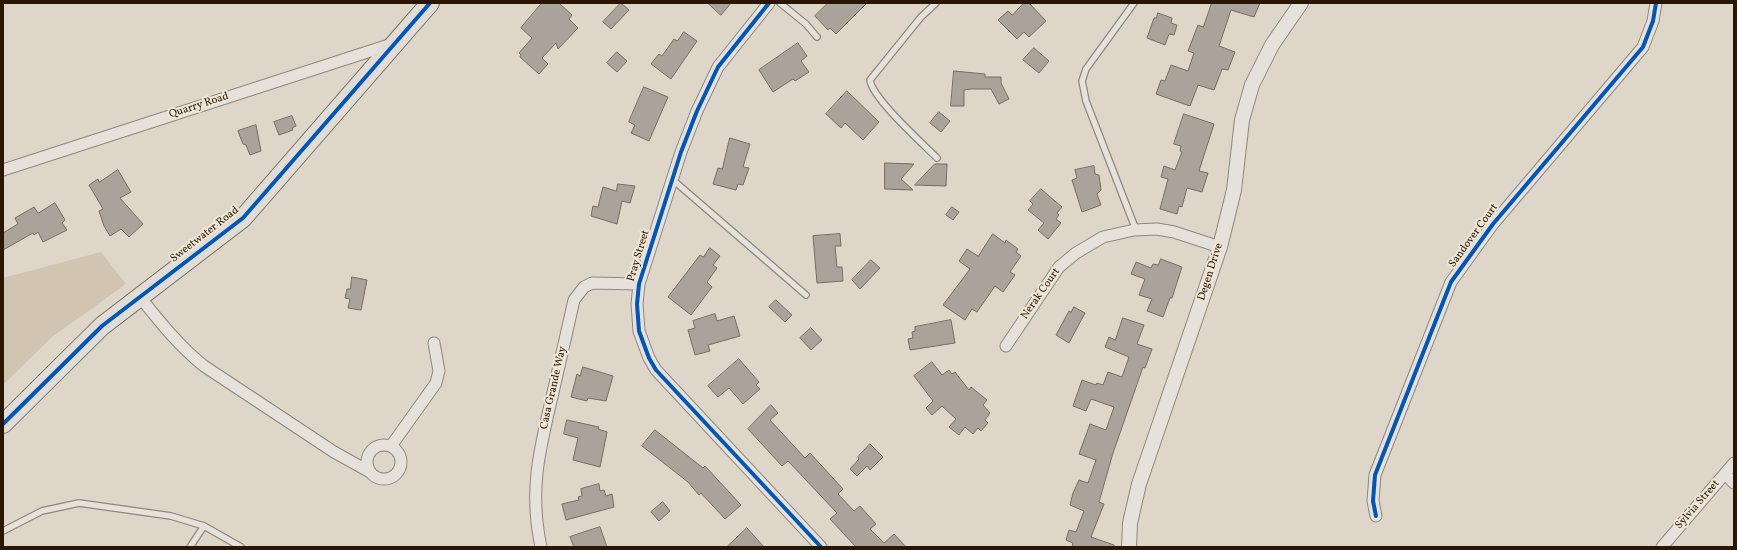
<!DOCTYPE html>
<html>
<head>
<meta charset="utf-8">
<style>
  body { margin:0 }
  #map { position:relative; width:1737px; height:550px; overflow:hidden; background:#ded6c9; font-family:Vollkorn,serif }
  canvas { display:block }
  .frame { position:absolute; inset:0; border:4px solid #2a1703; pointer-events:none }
</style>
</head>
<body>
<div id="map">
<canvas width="1737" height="550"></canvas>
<div class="frame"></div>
</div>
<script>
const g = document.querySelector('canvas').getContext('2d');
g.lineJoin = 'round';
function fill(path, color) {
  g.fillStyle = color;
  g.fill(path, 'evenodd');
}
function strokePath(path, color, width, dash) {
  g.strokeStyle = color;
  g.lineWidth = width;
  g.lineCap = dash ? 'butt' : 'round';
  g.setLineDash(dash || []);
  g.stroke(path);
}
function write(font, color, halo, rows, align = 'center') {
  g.font = font + ' Vollkorn,serif';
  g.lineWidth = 4;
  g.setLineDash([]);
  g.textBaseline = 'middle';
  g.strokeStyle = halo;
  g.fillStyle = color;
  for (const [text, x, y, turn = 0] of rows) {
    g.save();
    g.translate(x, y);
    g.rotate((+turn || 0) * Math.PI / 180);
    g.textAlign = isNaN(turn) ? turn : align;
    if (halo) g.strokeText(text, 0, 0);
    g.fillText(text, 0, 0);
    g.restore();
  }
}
const green = new Path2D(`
  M101 252 126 284 52 337 3 385V278Z`);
const building = new Path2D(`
  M542 3H559L572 15 569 19 578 28 558 49 556 43 542 58 548 64 539 74 520 57 521 55 519 53 532 38 521 28Z
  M621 3 629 10 611 29 603 22Z
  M708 3H731L721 15Z
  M828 3H867L836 34 830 28 828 30 815 16Z
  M1024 3H1029L1046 21 1029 37 1024 32 1017 39 998 20 1008 11 1012 15Z
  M1212 3H1260L1254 17 1231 10 1219 46 1235 52 1228 70 1222 69 1214 90 1198 85 1190 106 1156 94 1161 80 1165 81 1171 65 1188 71 1194 53 1188 51 1198 25 1203 27Z
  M1158 13 1172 18 1171 23 1177 25 1174 35 1169 34 1165 45 1147 38 1154 18H1156Z
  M684 32 697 41 671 79 651 64 659 54 662 56 674 39 677 41Z
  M798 43 807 56 801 61 809 72 795 81 793 79 773 92 759 70Z
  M1034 48 1049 61 1039 73 1023 60Z
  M617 52 627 61 617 72 607 63Z
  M954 71 985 74V77H1001V83L1009 99 999 104 991 89H970L964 90V106H951Z
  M644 87 668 97 649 141 631 133 635 125 629 122Z
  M847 91 879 122 863 140 845 123 841 128 826 114Z
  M939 112 950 121 941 132 930 123Z
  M1184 114 1214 124 1199 171 1208 173 1202 192 1187 188 1182 207 1179 206 1177 214 1160 209 1168 179 1161 177 1164 166 1175 170 1182 152 1180 151 1181 146 1174 144Z
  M292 116 296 126 292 128 293 130 279 135 274 122Z
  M256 125 261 151 250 155 246 145 243 144 238 131Z
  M730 138 750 144 743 167 749 168 743 185 738 184 736 190 713 184 718 168 722 169Z
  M885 163 914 164 901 179 913 190 885 189Z
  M935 164H947L946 186 915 185Z
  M1094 166 1095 174 1099 175 1101 190 1097 194 1101 205 1082 212 1072 180 1077 178 1075 170Z
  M118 170 131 192 120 198 143 224 129 237 121 229 110 236 104 226 99 211 103 209 89 185 98 179 99 182Z
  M618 184 635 186 630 203 622 201 617 224 591 216 593 206 598 207 603 187 616 191Z
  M1041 189 1062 207 1057 213 1059 215 1056 219 1061 223 1048 239 1038 230 1044 223 1028 210 1033 204 1030 201Z
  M55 203 65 220 62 223 67 230 43 242 38 232 34 235 33 233 3 250V233L18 224 15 218 34 207 38 213Z
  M952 207 959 212 953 220 946 215Z
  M840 234 841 246H835L837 267H842L843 281 817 283 813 236Z
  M993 234 1005 243 1006 240 1018 249 1016 252 1021 256 1010 272 1015 275 1003 292 995 286 977 312 972 309 965 320 943 305 970 269 959 261 967 249 978 256Z
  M710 248 720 256 713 265 717 268 707 282 712 287 691 315 668 297 700 255 703 257Z
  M1161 259 1182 267 1172 298H1170L1163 317 1147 311 1152 299 1139 295 1145 279 1131 274 1136 262 1151 268 1153 264 1158 265Z
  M871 260 880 268 860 289 852 280Z
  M352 277 367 280 361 310 348 308 350 299 345 298 347 289H350Z
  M776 300 792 315 785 322 769 307Z
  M1074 307 1085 313 1069 343 1056 335 1069 311 1071 312Z
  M715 314 717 321 734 316 740 336 708 345 710 351 695 355 688 330 695 328 693 321Z
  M1123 318 1144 325 1137 344 1152 349 1145 368 1143 367 1113 453 1099 502 1104 504 1091 537 1114 545V547H1072L1073 543 1066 540 1069 530 1076 532 1084 511 1070 505 1073 493 1079 480 1088 483 1096 460 1079 454 1090 424 1106 430 1114 407 1091 399 1086 411 1073 406 1082 380 1096 385 1097 383 1103 385 1108 372 1122 377 1129 357 1105 347 1109 337 1115 340Z
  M951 320 955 343 910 350 908 339 913 338 912 332 915 331V327Z
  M811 328 822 340 811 350 800 338Z
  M739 359 759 382 756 385 760 389 743 404 729 388 718 397 708 386Z
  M932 362 942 375 949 370 952 374 955 372 969 390 971 387 987 400 983 405 990 413 985 420 988 423 981 431 978 428 973 434 965 427 959 435 949 427 956 419 942 406 932 415 926 408 933 401 914 376Z
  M583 367 613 376 606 401 588 398 587 401 571 397 577 374 580 376Z
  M771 405 778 413 770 420 805 458 810 453 843 489 838 494 854 511 860 506 876 524 870 529 884 543 894 534 906 547H856L830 519 837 513 788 461 782 466 748 429Z
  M567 420 599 427 598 429 607 432 600 467 573 460 578 438 564 434Z
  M655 430 703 468 705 466 741 505 725 519 701 493 699 495 688 482 642 446Z
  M870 444 883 457 870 470 867 466 857 476 850 469 859 459 858 457Z
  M599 484 600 491 604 490 606 496 612 494 614 507 566 520 562 504 579 500 578 497 582 496 581 489Z
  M663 502 670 511 659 521 651 512Z
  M600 527 607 547H574L570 537Z
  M747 528 764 547H727Z`);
const service = new Path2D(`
  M780 3 806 24 817 37
  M936 3 921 17 870 80C872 98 922 143 937 158
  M1134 3 1086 69 1082 81 1086 101 1136 230
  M673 180 806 295
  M3 531 42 511 79 503 171 516 204 526 241 547
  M190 547 204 526`);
const minor = new Path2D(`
  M769 3 718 67 697 111 681 152 639 284 637 304 639 331 649 358 656 370 821 547
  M3 170 392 44
  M140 297C160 322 179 346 204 366L334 452 370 472
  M1006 346 1059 267 1076 253 1103 237 1134 230 1157 229 1174 232 1220 247
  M367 462a17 17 0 1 1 34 0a17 17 0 1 1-34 0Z
  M391 446 436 383 439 371 434 343
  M1725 474 1734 483
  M1376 516 1373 501 1375 475 1451 282 1493 224 1643 47 1653 21 1656 3
  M541 547C529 491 539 452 552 397 559 365 567 332 574 300L584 287 592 283 639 284
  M1662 547 1734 463`);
const tertiary = new Path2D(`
  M1129 547 1130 523 1139 484 1220 247 1234 190 1242 120 1252 85 1272 45 1301 3`);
const primary = new Path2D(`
  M3 424 102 326 243 218 430 3`);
const cycleway = new Path2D(`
  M769 3 718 67 697 111 681 152 639 284 637 304 639 331 649 358 656 370 821 547
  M3 424 102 326 243 218 430 3
  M1376 516 1373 501 1375 475 1451 282 1493 224 1643 47 1653 21 1656 3`);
const streetNames = [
  ["Quarry Road",199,106,-18],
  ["Sweetwater Road",205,235,-38],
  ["Sandover Court",1474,236,-54],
  ["Pray Street",639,256,-73],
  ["Degen Drive",1211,272,-72],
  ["Nerak Court",1041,294,-55],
  ["Casa Grande Way",554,388,-77],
  ["Sylvia Street",1698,505,-49]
];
fill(green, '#d1c5b2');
fill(building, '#aaa399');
strokePath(building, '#746d63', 1);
strokePath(service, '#8e877d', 8);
strokePath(minor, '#8e877d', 13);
strokePath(tertiary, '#8e877d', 16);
strokePath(primary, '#746d63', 20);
strokePath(service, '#e6e2db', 5.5);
strokePath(minor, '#e6e2db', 11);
strokePath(tertiary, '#e6e2db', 14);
strokePath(primary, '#e1ddd5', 18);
strokePath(cycleway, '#0057b8', 4);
write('11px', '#2a1703', '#efe6d6', streetNames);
</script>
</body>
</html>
